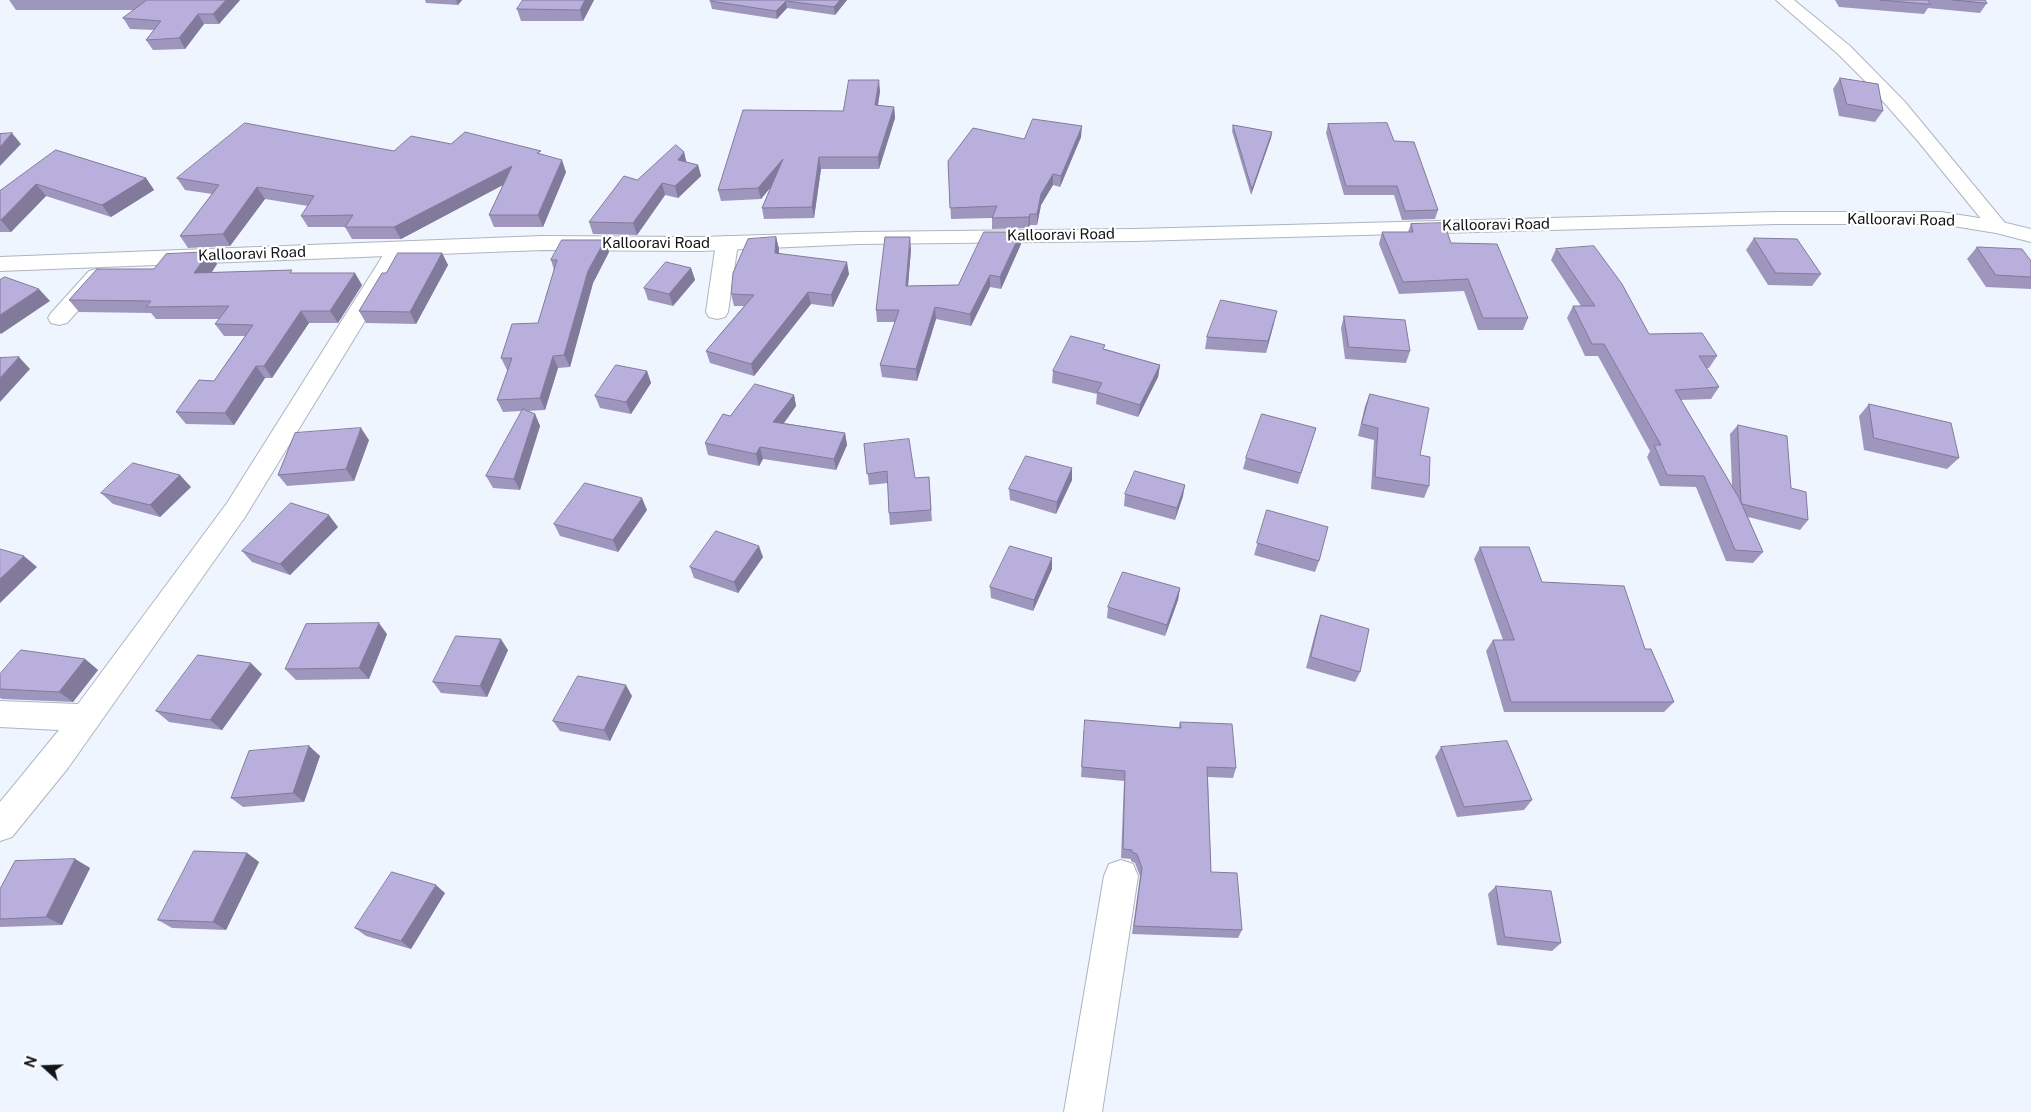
<!DOCTYPE html>
<html>
<head>
<meta charset="utf-8">
<style>
  body { margin:0 }
  #map { position:relative; width:2031px; height:1112px; overflow:hidden; background:#eff5ff; font-family:"Public Sans",sans-serif }
  canvas { display:block }
  .north { position:absolute; left:20px; top:1042px; width:50px; height:50px; -webkit-text-stroke:4px #fff; paint-order:stroke; rotate:290deg; font-size:14px; font-weight:700; line-height:20px; text-align:center; color:#121417 }
  .north::after { content:''; display:block; margin:auto; width:18px; height:22px; background:#121417; clip-path:polygon(50% 0,100% 100%,50% 72%,0 100%) }
</style>
</head>
<body>
<div id="map">
<canvas width="2031" height="1112"></canvas>
<div class="north">N</div>
</div>
<script>
const g = document.querySelector('canvas').getContext('2d');
g.lineJoin = 'round';
function strokePath(path, color, width, dash) {
  g.strokeStyle = color;
  g.lineWidth = width;
  g.lineCap = dash ? 'butt' : 'round';
  g.setLineDash(dash || []);
  g.stroke(path);
}
function fill(path, color) {
  g.fillStyle = color;
  g.fill(path, 'evenodd');
}
function write(font, color, halo, rows, align = 'center') {
  g.font = font + ' "Public Sans",sans-serif';
  g.lineWidth = 4.5;
  g.setLineDash([]);
  g.textBaseline = 'middle';
  g.strokeStyle = halo;
  g.fillStyle = color;
  for (const [text, x, y, turn = 0] of rows) {
    g.save();
    g.translate(x, y);
    g.rotate((+turn || 0) * Math.PI / 180);
    g.textAlign = isNaN(turn) ? turn : align;
    if (halo) g.strokeText(text, 0, 0);
    g.fillText(text, 0, 0);
    g.restore();
  }
}
const minor = new Path2D(`
  M1776 0H1794L1850 46 1905 102 2005 223 2009 227 2005 231 1998 233 1991 231 1917 140 1865 81 1838 54Z
  M727 236 735 238 738 243 728 312 725 317 717 319 709 317 706 312 716 243 719 238Z
  M398 242 406 244 409 249 245 517 68 768 12 837 0 841V802L59 730 0 727V701L78 704 227 503 387 249 390 244Z
  M97 269 105 271 108 276 105 281 67 323 59 325 51 323 48 318 51 313 89 271Z
  M1121 860 1133 864 1138 876 1102 1112H1064L1104 876 1109 864Z`);
const secondary = new Path2D(`
  M1777 212H1941L1998 221 2031 229V242L1996 233 1941 224H1777L1135 241 859 244 700 251 542 250 0 271V257L542 236 700 237 859 232 1135 229Z`);
const wall = new Path2D(`
  M9 0H240L219 24H204L185 49 153 50 146 40 154 30 130 29 123 18 134 10H16Z
  M425 0H462L458 5 426 3Z
  M594 0 583 21H521L517 9Z
  M847 0 835 15 787 8 777 19 712 9 710 1Z
  M1835 0H1985L1987 3 1980 13 1928 8 1924 14 1839 7Z
  M1840 78 1883 111 1875 122 1839 116 1833 89Z
  M880 91 878 106 894 107 895 118 879 169H821L814 218 764 219 762 208 770 188 761 199 721 201 718 190 843 111Z
  M1328 124 1394 141 1438 210 1435 219 1402 220 1394 195H1344L1326 133Z
  M1233 125 1272 132 1271 138 1251 195 1232 131Z
  M1081 137 1060 187 1053 185 1041 205 1037 225H1030L1028 228 992 229V218L951 219 948 161 1024 139Z
  M451 144 543 155 566 172 543 227H494L489 215 503 185 401 239H352L345 227H308L301 216 308 206 265 199 230 246 188 248 180 236 212 194 185 190 177 178Z
  M56 150 146 178 154 190 111 217 46 196 11 232H0V191Z
  M684 152 686 162 698 165 701 176 678 198 665 195 637 235 593 234 589 222 637 180Z
  M1411 224 1451 243 1528 318 1523 330H1478L1464 291 1399 294 1379 244 1382 232H1408Z
  M776 237 779 249V253L849 274 833 307 811 304 754 376 710 363 706 351 744 306H734L731 294Z
  M1754 238 1821 274 1812 286 1768 285 1746 250Z
  M605 240 609 252 593 283 570 367 558 368 545 410 527 411 535 414 540 426 520 490 493 488 486 476 522 411 503 412 497 400 508 370H507L501 358 538 323 554 270 551 260Z
  M1021 244 1001 289 990 287 971 326 936 319 917 381 882 377 880 365 895 322H877L876 310 911 249 908 286 958 285Z
  M1977 247 2031 261V289L1986 287 1967 259Z
  M1556 249 1649 334 1717 356 1709 368H1706L1719 387 1711 399 1681 400 1732 486 1730 434 1738 425 1791 488 1808 520 1800 530 1748 517 1763 552 1753 563 1726 561 1696 487 1660 486 1647 457 1650 451 1598 356H1585L1567 318 1573 306H1581L1551 260Z
  M209 252 217 264 212 272 294 273 362 285 338 323H309L272 378H265L234 425 186 424 176 412 214 381 245 336H224L215 324 219 319H156L151 313 79 312 69 300 154 269Z
  M442 253 448 265 416 324 366 323 359 311 386 273Z
  M691 268 695 280 673 306 648 300 644 288Z
  M1344 316 1410 351 1406 363 1345 359 1341 328Z
  M1274 323 1266 353 1205 349 1207 337Z
  M1105 349 1160 365 1158 377 1138 417 1096 404 1097 394 1052 383 1053 371Z
  M647 371 651 383 631 414 600 408 595 396Z
  M1370 394 1429 486 1424 498 1371 489 1374 440 1358 436 1365 406Z
  M794 395 796 406 784 423 845 433 847 445 836 470 763 459 759 466 708 455 705 443 730 416Z
  M1869 404 1959 458 1947 469 1864 450 1859 416Z
  M1316 428 1298 484 1243 469 1246 458Z
  M369 440 354 481 287 486 278 475Z
  M864 444 915 478 929 477 932 521 890 525 889 513 888 483 869 485Z
  M1072 468V480L1056 514 1010 500 1009 489Z
  M191 487 160 517 113 504 101 493Z
  M1125 494 1183 496 1175 520 1124 506Z
  M647 510 618 552 560 536 554 524Z
  M1267 510 1319 561 1315 572 1254 555Z
  M338 527 290 575 252 562 242 551Z
  M1480 547 1542 582 1645 649 1674 702 1664 712H1504L1486 651 1493 640H1503L1474 559Z
  M763 557 738 593 694 578 690 567Z
  M1052 558V569L1033 611 991 598 990 587Z
  M1180 588 1178 600 1165 636 1107 618 1108 607Z
  M1321 615 1360 672 1355 682 1306 668 1317 626Z
  M387 634 369 679 296 680 285 669Z
  M508 650 487 697 441 693 433 682Z
  M85 659 98 670 73 702 2 699 0 698V674Z
  M262 674 222 730 169 722 156 711Z
  M632 696 610 741 560 731 553 721Z
  M1180 722 1236 768 1233 778 1208 777 1211 872 1242 930 1238 938 1132 934 1140 876 1135 863 1131 861V859L1121 858 1124 781 1081 777 1084 730 1179 727Z
  M309 746 320 756 304 802 243 807 231 798Z
  M1441 747 1532 800 1524 810 1457 817 1435 757Z
  M247 853 259 862 226 930 172 928 158 920Z
  M75 859 90 868 62 925 0 927V889Z
  M1496 886 1561 943 1552 951 1497 945 1488 894Z
  M445 893 411 949 366 936 355 928Z`);
const shadedWall = new Path2D(`
  M226 0H240L219 24 213 14Z
  M456 0H462L458 5Z
  M585 0H594L583 21 580 10Z
  M840 0H847L835 15 834 7Z
  M786 1 787 8 777 19 776 11Z
  M198 14 204 24 185 49 179 38Z
  M879 80 880 91 876 117 875 105Z
  M894 107 895 118 879 169 878 157Z
  M1082 126 1081 137 1060 187 1061 176Z
  M1272 132 1271 138 1251 195 1252 189Z
  M12 133 21 144 0 166V147Z
  M684 152 687 164 678 160Z
  M819 157 821 169 814 218 812 207Z
  M783 159 785 170 761 199 758 188Z
  M562 160 566 172 543 227 538 215Z
  M698 165 701 176 678 198 675 186Z
  M512 166 516 178 401 239 394 227Z
  M1053 174V185L1041 205 1037 225V214L1041 194Z
  M146 178 154 190 111 217 102 205Z
  M662 183 665 195 637 235 633 223Z
  M36 184 46 196 11 232 1 220Z
  M257 187 265 199 230 246 223 234Z
  M1030 214V225L1028 228 1029 217Z
  M1021 232V244L1001 289 1000 277Z
  M776 237 779 249 778 265 775 253Z
  M910 237 911 249 907 298 906 286Z
  M605 240 609 252 593 283 570 367 564 355 588 271Z
  M209 252 217 264 203 285 194 273Z
  M442 253 448 265 416 324 410 312Z
  M847 262 849 274 833 307 831 295Z
  M691 268 695 280 673 306 669 294Z
  M355 273 362 285 338 323 330 311Z
  M990 275V287L971 326 970 314Z
  M39 289 50 301 1 334 0 333V315Z
  M808 292 811 304 754 376 751 364Z
  M935 307 936 319 917 381 916 369Z
  M301 311 309 323 272 378 264 366Z
  M1277 311 1274 323 1266 353 1268 341Z
  M553 356 558 368 545 410 540 398Z
  M19 357 30 369 0 402V378Z
  M1160 365 1158 377 1138 417 1140 405Z
  M256 366 265 378 234 425 225 413Z
  M647 371 651 383 631 414 626 402Z
  M794 395 796 406 776 434 773 422Z
  M535 414 540 426 520 490 514 479Z
  M361 428 369 440 354 481 346 469Z
  M845 433 847 445 836 470 834 459Z
  M760 447 763 459 759 466 756 454Z
  M1072 468V480L1056 514 1057 502Z
  M180 475 191 487 160 517 150 505Z
  M1185 485 1183 496 1175 520 1177 508Z
  M642 498 647 510 618 552 613 540Z
  M329 515 338 527 290 575 280 564Z
  M759 546 763 557 738 593 734 582Z
  M24 556 37 567 0 603V579Z
  M1052 558V569L1033 611 1034 600Z
  M1180 588 1178 600 1165 636 1167 625Z
  M379 623 387 634 369 679 359 668Z
  M501 639 508 650 487 697 480 686Z
  M85 659 98 670 73 702 59 692Z
  M251 663 262 674 222 730 210 720Z
  M626 685 632 696 610 741 604 730Z
  M309 746 320 756 304 802 293 793Z
  M247 853 259 862 226 930 213 922Z
  M75 859 90 868 62 925 46 917Z
  M436 885 445 893 411 949 401 941Z`);
const building = new Path2D(`
  M147 0H226L213 14H198L179 38 146 40 161 21 123 18Z
  M523 0H585L580 10 517 9Z
  M711 0H840L834 7 786 1 776 11 710 1Z
  M1880 0H1928L1930 4Z
  M1953 0H1985L1987 3Z
  M1840 78 1878 84 1883 111 1847 104Z
  M849 80H879L875 105 894 107 878 157H819L812 207 762 208 783 159 758 188 718 190 743 110 843 111Z
  M1033 119 1082 126 1061 176 1053 174 1041 194 1037 214H1030L1029 217 992 218 997 206 950 208 948 161 973 128 1024 139Z
  M245 123 394 151 411 136 451 144 465 132 541 151 537 153 562 160 538 215H489L512 166 394 227H345L353 215 301 216 314 196 257 187 223 234 180 236 219 185 177 178Z
  M1387 123 1394 141 1414 142 1438 210 1405 211 1397 186H1346L1328 124Z
  M1233 125 1272 132 1252 189Z
  M12 133 0 147V134Z
  M676 145 684 152 678 160 698 165 675 186 662 183 633 223 589 222 624 176 637 180Z
  M56 150 146 178 102 205 36 184 1 220H0V191Z
  M1444 223 1451 243 1497 244 1528 318H1483L1468 279 1403 282 1382 232H1413L1411 224Z
  M984 232H1021L1000 277 990 275 970 314 935 307 916 369 880 365 899 310H876L885 237H910L906 286 958 285Z
  M776 237 775 253 847 262 831 295 808 292 751 364 706 351 754 295 731 294 733 273 748 239Z
  M1754 238 1797 239 1821 274 1776 273Z
  M562 240H605L588 271 564 355 553 356 540 398 497 400 512 358H501L512 324 538 323 557 260H551Z
  M1594 246 1622 284 1649 334 1702 333 1717 356H1699L1719 387 1675 390 1739 498 1763 552 1735 550 1704 476 1667 475 1654 445H1661L1604 344H1592L1573 306H1595L1556 249Z
  M1977 247 2022 249 2031 261V277L1996 275Z
  M209 252 194 273 292 270 290 273H355L330 311H301L264 366H256L225 413 176 412 199 380 214 381 253 325 215 324 229 306 146 307 151 301 69 300 97 269H154L166 254Z
  M398 253H442L410 312 359 311 382 273H386Z
  M666 262 691 268 669 294 644 288Z
  M5 277 39 289 0 315V280Z
  M1221 300 1277 311 1268 341 1207 337Z
  M1344 316 1405 320 1410 351 1349 347Z
  M1071 336 1105 345 1103 349 1160 365 1140 405 1097 392 1102 383 1053 371Z
  M19 357 0 378V358Z
  M616 365 647 371 626 402 595 396Z
  M755 384 794 395 773 422 845 433 834 459 760 447 756 454 705 443 723 414 730 416Z
  M1370 394 1429 408 1420 455 1430 457 1429 486 1375 477 1378 428 1362 424Z
  M1869 404 1951 423 1959 458 1874 438Z
  M523 409 535 414 514 479 486 476Z
  M1262 414 1316 428 1301 473 1246 458Z
  M1738 425 1787 436 1791 488 1806 492 1808 520 1742 504 1741 501Z
  M361 428 346 469 278 475 295 433Z
  M909 439 915 478 929 477 931 510 889 513 887 471 867 474 864 444Z
  M1026 456 1072 468 1057 502 1009 489Z
  M133 463 180 475 150 505 101 493Z
  M1135 471 1185 485 1177 508 1125 494Z
  M585 483 642 498 613 540 554 524Z
  M291 503 329 515 280 564 242 551Z
  M1267 510 1328 527 1319 561 1257 543Z
  M716 531 759 546 734 582 690 567Z
  M1010 546 1052 558 1034 600 990 587Z
  M1480 547H1529L1542 582 1624 586 1645 649H1651L1674 702H1511L1493 640H1514Z
  M0 549 24 556 0 579Z
  M1123 572 1180 588 1167 625 1108 607Z
  M1321 615 1369 629 1360 672 1311 657Z
  M379 623 359 668 285 669 306 624Z
  M456 636 501 639 480 686 433 682Z
  M21 650 85 659 59 692 0 689V674Z
  M198 655 251 663 210 720 156 711Z
  M578 676 626 685 604 730 553 721Z
  M1085 720 1181 728 1180 722 1232 724 1236 768 1207 767 1211 872 1237 873 1242 930 1134 926 1142 868 1137 854 1132 852V850L1123 849 1125 771 1082 767Z
  M1507 741 1532 800 1464 807 1441 747Z
  M309 746 293 793 231 798 249 751Z
  M194 851 247 853 213 922 158 920Z
  M75 859 46 917 0 919V889L15 861Z
  M392 872 436 885 401 941 355 928Z
  M1496 886 1551 891 1561 943 1505 937Z`);
const farStreetnames = [
  ["Kallooravi Road",1901,220,1],
  ["Kallooravi Road",1496,225,-1],
  ["Kallooravi Road",1061,235,-1],
  ["Kallooravi Road",656,243],
  ["Kallooravi Road",252,254,-2]
];
strokePath(minor, '#aeb5be', 2);
strokePath(secondary, '#aeb5be', 2);
fill(minor, '#fff');
fill(secondary, '#fff');
fill(wall, '#9f96be');
fill(shadedWall, '#827a9b');
fill(building, '#b9afdd');
strokePath(building, '#827a9b', 1);
write('15px', '#121417', '#fff', farStreetnames);
</script>
</body>
</html>
